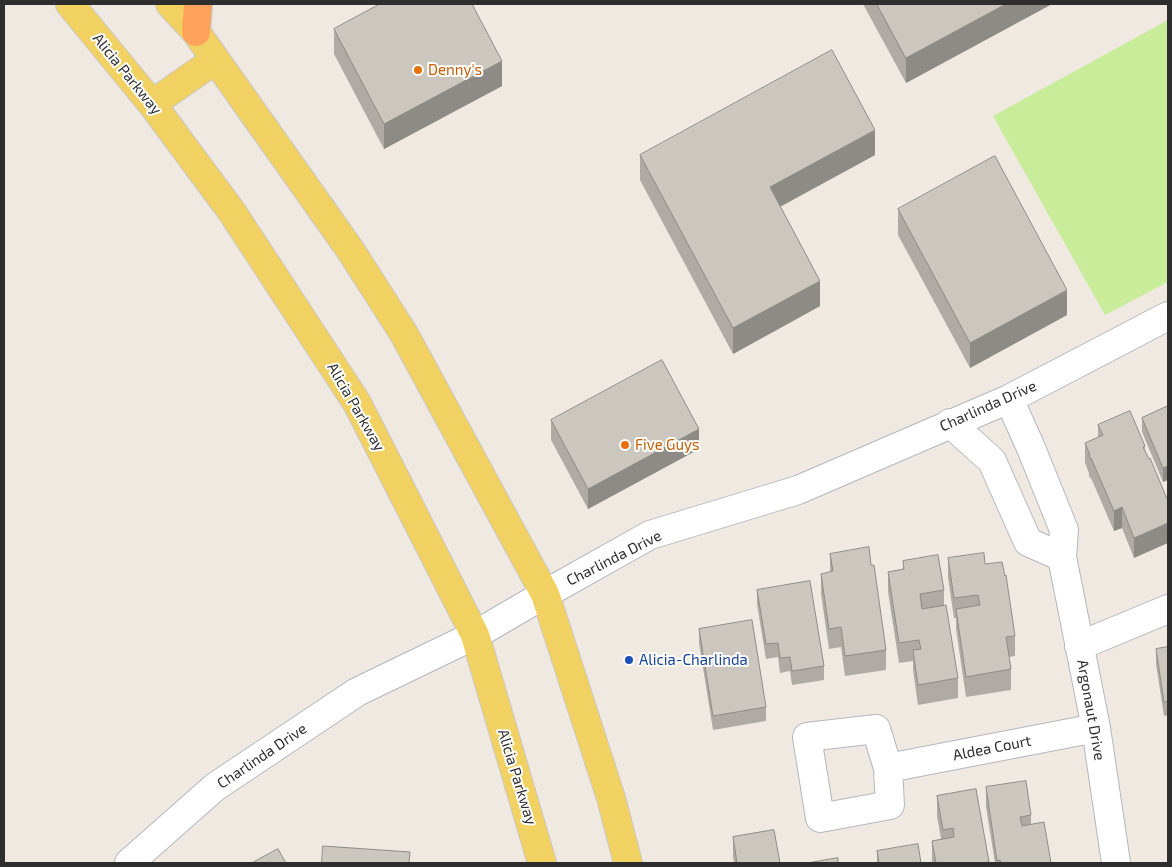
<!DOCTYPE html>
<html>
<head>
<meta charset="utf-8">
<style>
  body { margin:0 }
  #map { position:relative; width:1172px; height:867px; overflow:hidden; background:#efe9e1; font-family:"Exo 2",sans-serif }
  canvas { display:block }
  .frame { position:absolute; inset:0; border:5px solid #2e2e2e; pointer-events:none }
</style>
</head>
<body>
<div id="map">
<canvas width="1172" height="867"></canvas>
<div class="frame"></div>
</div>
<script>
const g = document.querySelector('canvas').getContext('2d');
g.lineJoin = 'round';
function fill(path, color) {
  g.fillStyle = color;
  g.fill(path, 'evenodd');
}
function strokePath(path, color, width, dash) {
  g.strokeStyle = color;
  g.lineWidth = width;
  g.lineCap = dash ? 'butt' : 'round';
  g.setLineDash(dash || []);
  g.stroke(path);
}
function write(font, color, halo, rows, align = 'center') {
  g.font = font + ' "Exo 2",sans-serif';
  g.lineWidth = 4;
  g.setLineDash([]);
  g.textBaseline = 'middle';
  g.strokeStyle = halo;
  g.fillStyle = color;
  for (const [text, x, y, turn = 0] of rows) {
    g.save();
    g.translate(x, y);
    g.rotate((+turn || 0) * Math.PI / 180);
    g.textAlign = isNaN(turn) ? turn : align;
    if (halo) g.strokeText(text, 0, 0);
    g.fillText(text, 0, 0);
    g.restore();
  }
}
const pitch = new Path2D(`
  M1168 20V282L1105 315 993 116Z`);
const minor = new Path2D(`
  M1009 399 1031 448 1064 530 1062 557 1096 728 1116 863
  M950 423 992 461 1028 542 1062 557
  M1079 646 1168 609
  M876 729 888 768 890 805 820 818 807 737Z
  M888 768 1096 728
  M129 863 215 787 357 692 475 635 545 594 650 535 798 490 1009 399 1168 316`);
const major = new Path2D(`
  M70 4 152 104 232 212 357 403 475 635 542 863
  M170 4 196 32 351 251 404 334 545 594 611 798 628 863
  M152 104 215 60`);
const highway = new Path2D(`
  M196 32 198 4`);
const wall = new Path2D(`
  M863 4H1052L906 83Z
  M334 29 502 86 384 149 334 54Z
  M640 155H875L780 207 820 306 733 354 640 180Z
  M898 209 1067 315 970 368 898 235Z
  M1168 406 1163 482 1142 432V418Z
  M551 420 699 449 588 509 551 440Z
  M1098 425 1145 446 1134 558 1122 528 1114 531 1091 478V479L1089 476V473L1085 463V443L1098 437Z
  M830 554 871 565 886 650V670L845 676 841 647 829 649 821 594V574L830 572Z
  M948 558 985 564 1015 636V656L1009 657 1011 669V690L966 697 956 629V618H954L948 578Z
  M903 561 944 590V605L958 678V698L918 705 913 670V661L899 663 888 592V572L903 569Z
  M757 590 824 666V680L792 685 790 671 780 673 778 657 766 659 757 604Z
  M699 629 766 707V721L713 730 699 643Z
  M1168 647V715L1164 716 1156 664V649Z
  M986 787 1031 815V824L1051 863H995L986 807Z
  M976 789 989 863H932V841L941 839 937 816V796Z
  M774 830 780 863H734L733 857V837Z
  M877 851 921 863H877Z`);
const shadedWall = new Path2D(`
  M1006 4H1052L906 83V58Z
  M502 61V86L384 149V124Z
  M875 130V155L770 212V187Z
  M820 281V306L733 354V328Z
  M1067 290V315L970 368V343Z
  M699 429V449L588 509V489Z
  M1168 466V480L1163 482V468Z
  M1122 507V528L1114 531V511Z
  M1168 523V543L1134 558V538Z`);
const building = new Path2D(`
  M380 4H472L502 61 384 124 334 29Z
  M877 4H1006L906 58Z
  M832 50 875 130 770 187 820 281 733 328 640 155Z
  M995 156 1067 290 970 343 898 209Z
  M662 360 699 429 588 489 551 420Z
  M1168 406V466L1163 468 1142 418Z
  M1130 411 1145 446 1143 447 1149 459 1150 458 1168 501V523L1134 538 1122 507 1114 511 1091 458V459L1089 456 1090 455 1085 443 1103 435 1098 425Z
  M869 547 871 565H874L886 650 845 656 841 627 829 629 821 574 833 571 830 554Z
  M984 553 985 564 1002 562 1005 576 1006 575 1015 636 1006 637 1011 669 966 677 956 609 980 605 978 595 954 598 948 558Z
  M938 555 944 590 920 594 922 609 946 605 958 678 918 685 913 650 921 649 919 640 899 643 888 572 904 569 903 561Z
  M810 581 824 666 792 671 790 657 780 658 778 643 766 644 757 590Z
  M752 620 766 707 713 716 699 629Z
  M1168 647V701L1164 702 1156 649Z
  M1026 781 1031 815 1020 817 1022 826 1044 822 1051 863H1001L1000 860 997 861 986 787Z
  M976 789 989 862 982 863H936L932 841 954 837 953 828 943 830 937 796Z
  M774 830 780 863H737L733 837Z
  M918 844 921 863H879L877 851Z
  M323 846 410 852 409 863H322Z
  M278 849 286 863H252Z
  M838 858V863H808Z`);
const markers = [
  [418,70,5,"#e8710a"],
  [625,445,5,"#e8710a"],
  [629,660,5,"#1a4fb4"]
];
const foodNames = [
  ["Denny's",428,70],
  ["Five Guys",635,445]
];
const streetNames = [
  ["Alicia Parkway",127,74,51],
  ["Charlinda Drive",988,406,-24],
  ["Alicia Parkway",356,407,60],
  ["Charlinda Drive",614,558,-27],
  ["Argonaut Drive",1091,710,80],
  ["Aldea Court",992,748,-11],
  ["Charlinda Drive",262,756,-34],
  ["Alicia Parkway",517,777,73]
];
const transitNames = [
  ["Alicia-Charlinda",639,660]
];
fill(pitch, '#c9ec9a');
strokePath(minor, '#b4b7c1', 30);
strokePath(major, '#c9c9c9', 30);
strokePath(highway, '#c9c9c9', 30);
strokePath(minor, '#fff', 28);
strokePath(major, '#f2d163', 28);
strokePath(highway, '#ffa35c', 28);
fill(wall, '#afaba4');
fill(shadedWall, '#8e8b86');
fill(building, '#cbc7bf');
strokePath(building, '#8e8b86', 1);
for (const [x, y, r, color] of markers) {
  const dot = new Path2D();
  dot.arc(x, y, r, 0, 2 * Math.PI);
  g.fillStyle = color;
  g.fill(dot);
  strokePath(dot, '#fff', 2);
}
write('15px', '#c56008', '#fff', foodNames, 'left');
write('15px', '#2e2e2e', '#fff', streetNames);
write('15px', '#164399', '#fff', transitNames, 'left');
</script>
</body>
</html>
